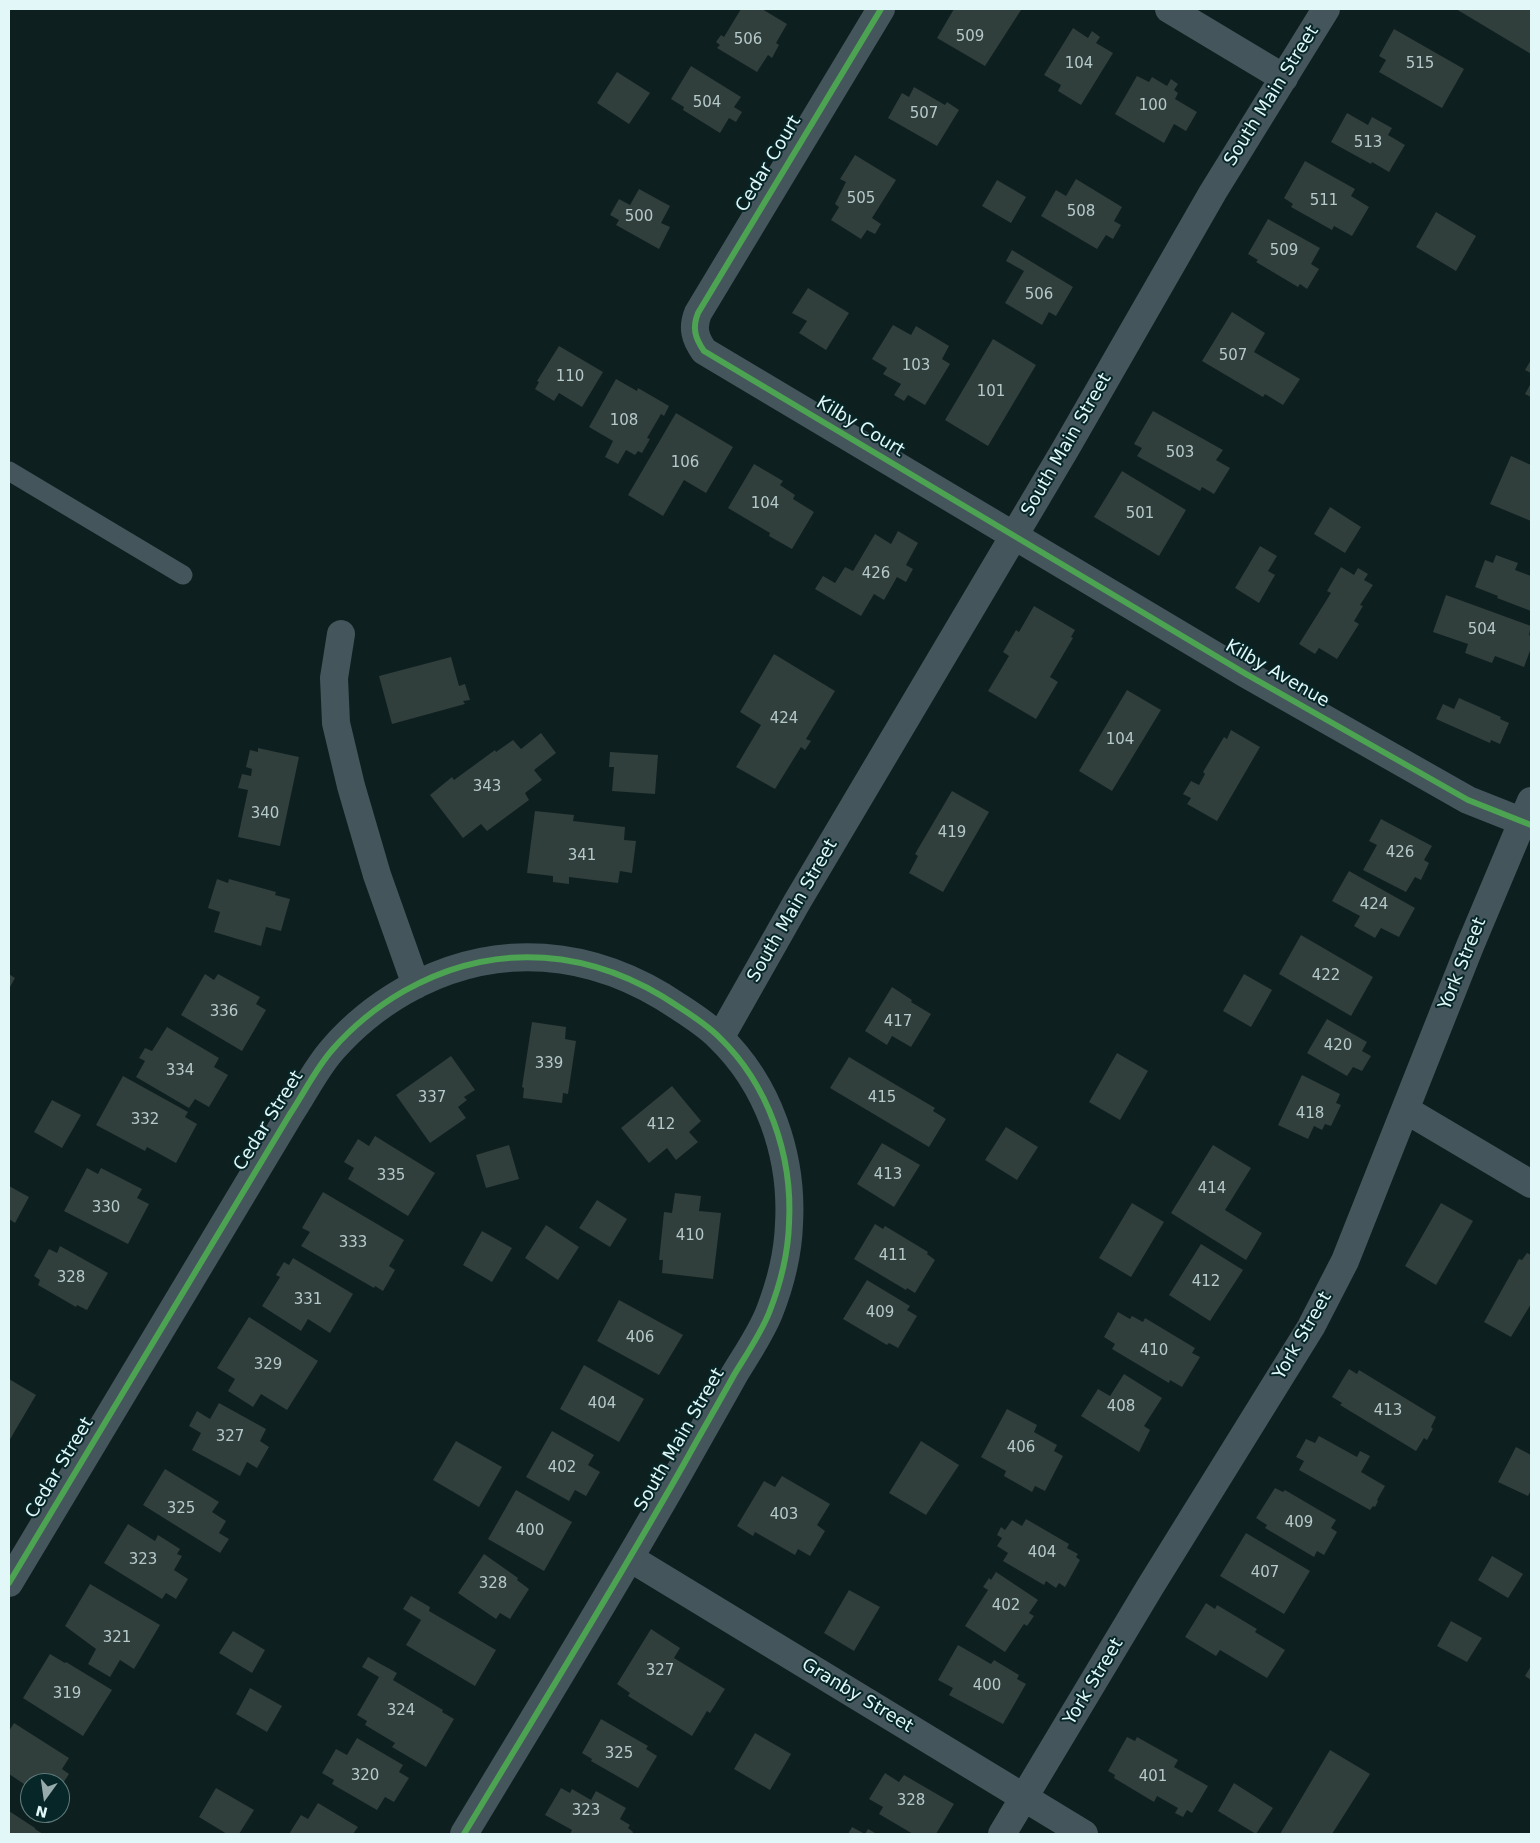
<!DOCTYPE html>
<html>
<head>
<meta charset="utf-8">
<style>
  body { margin:0 }
  #map { position:relative; width:1540px; height:1843px; overflow:hidden; background:#0e1f1f; font-family:"DejaVu Sans",sans-serif }
  canvas { display:block }
  .frame { position:absolute; inset:0; border:10px solid #e1f7f8; pointer-events:none }
  .north { position:absolute; left:20px; top:1773px; width:50px; height:50px; box-sizing:border-box; background:#062627; border:1px solid #5e7a7b; border-radius:50%; rotate:194deg; font-size:14px; font-weight:700; line-height:20px; text-align:center; color:#e1f7f8 }
  .north::after { content:''; display:block; margin:auto; width:18px; height:22px; background:#97abac; clip-path:polygon(50% 0,100% 100%,50% 72%,0 100%) }
</style>
</head>
<body>
<div id="map">
<canvas width="1540" height="1843"></canvas>
<div class="frame"></div>
<div class="north">N</div>
</div>
<script>
const g = document.querySelector('canvas').getContext('2d');
g.lineJoin = 'round';
function fill(path, color) {
  g.fillStyle = color;
  g.fill(path, 'evenodd');
}
function strokePath(path, color, width, dash) {
  g.strokeStyle = color;
  g.lineWidth = width;
  g.lineCap = dash ? 'butt' : 'round';
  g.setLineDash(dash || []);
  g.stroke(path);
}
function write(font, color, halo, rows, align = 'center') {
  g.font = font + ' "DejaVu Sans",sans-serif';
  g.lineWidth = 4;
  g.setLineDash([]);
  g.textBaseline = 'middle';
  g.strokeStyle = halo;
  g.fillStyle = color;
  for (const [text, x, y, turn = 0] of rows) {
    g.save();
    g.translate(x, y);
    g.rotate((+turn || 0) * Math.PI / 180);
    g.textAlign = isNaN(turn) ? turn : align;
    if (halo) g.strokeText(text, 0, 0);
    g.fillText(text, 0, 0);
    g.restore();
  }
}
const building = new Path2D(`
  M741 9H762L787 24 776 43 779 45 772 58 768 55 757 72 717 48 720 45 716 42 721 35 724 37Z
  M954 9H1019L1021 10 985 66 937 38Z
  M1456 9H1531V54Z
  M1073 28 1088 38 1092 31 1100 37 1096 43 1113 53 1081 105 1058 91 1061 85 1044 75Z
  M1394 29 1464 69 1442 108 1379 72 1386 60 1379 56Z
  M691 66 741 97 734 107 742 112 736 122 729 118 720 133 683 110 684 107 671 99Z
  M617 72 650 93 629 124 597 103Z
  M1137 76 1149 82 1152 77 1167 86 1171 79 1178 84 1174 90 1178 93 1175 99 1197 112 1186 131 1174 124 1164 143 1115 114Z
  M914 87 945 105 947 102 959 110 937 146 888 118 902 93 909 97Z
  M1347 113 1368 125 1372 117 1392 128 1388 135 1405 145 1389 172 1372 162 1371 164 1331 142Z
  M855 155 896 180 872 218 881 224 875 234 867 230 861 239 831 220 839 207 835 204 846 182 840 179Z
  M1305 161 1355 189 1351 196 1369 207 1352 236 1334 226 1332 230 1291 207 1293 204 1284 198Z
  M1076 179 1122 207 1114 221 1121 225 1113 239 1106 235 1097 249 1041 216 1056 190 1066 196Z
  M997 180 1026 197 1011 223 982 206Z
  M639 189 670 206 661 223 670 227 659 249 616 225 619 220 610 215 619 199 630 205Z
  M1436 212 1476 236 1456 271 1416 247Z
  M1268 219 1320 248 1311 264 1319 269 1307 289 1300 284 1298 287 1256 262 1258 260 1248 254Z
  M1012 250 1073 287 1056 316 1049 312 1042 325 1005 303 1024 271 1006 261Z
  M808 288 849 313 826 350 799 333 807 321 792 313Z
  M1232 312 1265 333 1254 352 1300 379 1283 405 1265 394 1263 397 1202 361Z
  M893 325 911 335 916 326 949 346 942 359 950 364 925 405 908 395 904 401 894 395 901 384 883 374 887 368 872 359Z
  M993 339 1036 365 988 446 945 420Z
  M559 346 603 372 582 407 559 393 554 401 535 389 539 382 537 381Z
  M1531 360V373L1525 370Z
  M616 379 637 391 638 388 669 406 664 416 661 414 647 438 650 439 642 453 638 451 635 455 626 450 618 464 605 457 613 441 589 427Z
  M1531 383V397L1525 394Z
  M1153 411 1223 450 1216 460 1230 468 1214 494 1202 487 1200 491 1137 456 1142 448 1134 444Z
  M676 413 733 447 706 493 684 480 663 516 628 495Z
  M1511 456 1531 465V521L1490 504Z
  M754 464 783 481 780 485 795 495 793 499 814 512 792 549 769 536 770 533 728 508Z
  M1122 471 1186 510 1159 556 1094 517Z
  M1330 507 1361 527 1345 553 1314 534Z
  M898 531 918 543 906 565 913 569 906 582 897 577 884 600 874 594 861 616 815 589 823 576 835 583 845 567 853 571 875 534 891 544Z
  M1260 546 1277 556 1268 571 1275 575 1259 603 1235 588Z
  M1496 555 1518 563 1515 570 1531 576V611L1497 598 1498 596 1475 587 1485 560 1493 563Z
  M1341 567 1354 575 1358 568 1368 574 1364 580 1373 585 1360 605 1363 606 1354 621 1359 624 1337 659 1319 648 1315 654 1299 644 1331 593 1327 591Z
  M1446 595 1531 626 1529 635 1531 636V648L1524 667 1495 656 1492 663 1465 653 1468 644 1433 632Z
  M1034 606 1075 630 1071 637 1073 638 1050 677 1058 682 1036 719 988 691 1009 656 1003 652 1016 630 1019 632Z
  M774 654 835 691 806 739 811 741 805 750 801 747 775 789 736 767 761 725 740 712Z
  M451 657 459 686 465 684 470 700 463 701 465 704 392 724 379 676Z
  M1127 690 1161 710 1112 791 1079 771Z
  M1459 698 1501 717 1500 719 1509 723 1500 744 1491 740 1490 743 1436 719 1443 704 1454 709Z
  M1231 730 1260 747 1217 821 1187 804 1191 798 1183 794 1191 781 1199 785 1205 774 1203 772 1224 737 1227 739Z
  M541 733 556 753 534 770 542 780 525 793 529 800 487 831 481 824 463 838 430 795 452 777 454 780 495 750 496 752 513 740 521 749Z
  M258 748 299 757 280 846 238 837 248 790 238 788 242 774 251 776 252 769 246 767 250 750 258 752Z
  M610 752 658 755 655 794 612 791 614 767H609Z
  M952 791 989 812 943 892 909 873 918 856 915 854Z
  M535 811 574 815 573 821 625 827 624 840 636 841 632 873 620 871 618 883 569 877V884L553 882V876L527 873Z
  M1381 819 1432 846 1424 860 1429 863 1421 880 1415 877 1406 892 1363 870 1377 845 1369 841Z
  M1349 871 1415 908 1399 937 1381 928 1375 938 1354 926 1360 916 1332 901Z
  M217 879 228 883 229 879 276 892 275 895 290 899 281 931 266 927 261 946 214 932 220 912 208 908Z
  M1301 935 1373 977 1351 1016 1279 974Z
  M9 974 15 978 9 989Z
  M205 974 214 980 218 974 260 997 256 1004 266 1010 242 1051 181 1015Z
  M1244 974 1272 990 1251 1027 1223 1011Z
  M892 987 912 1000 911 1002 931 1014 911 1047 892 1036 887 1045 865 1031Z
  M1327 1019 1367 1042 1362 1051 1371 1056 1362 1071 1353 1067 1347 1076 1307 1053Z
  M532 1022 566 1027 565 1039 576 1041 568 1094 563 1093 562 1103 523 1098 524 1088 522 1087Z
  M167 1027 219 1058 214 1067 228 1075 209 1107 195 1099 189 1108 136 1077 145 1061 139 1058 145 1048 152 1051Z
  M1117 1053 1148 1071 1120 1120 1089 1102Z
  M451 1056 475 1090 464 1097 467 1100 458 1107 466 1118 430 1143 396 1095Z
  M849 1057 935 1108 933 1111 946 1119 929 1147 830 1088Z
  M1302 1075 1340 1094 1336 1103 1341 1105 1331 1126 1325 1124 1322 1130 1314 1126 1308 1139 1278 1125Z
  M123 1076 188 1112 185 1117 197 1124 176 1163 147 1147 145 1151 96 1125Z
  M672 1086 701 1121 689 1132 698 1142 676 1160 667 1148 649 1163 621 1128Z
  M52 1100 81 1115 62 1148 34 1132Z
  M1006 1127 1038 1147 1017 1180 985 1160Z
  M375 1136 435 1173 408 1216 348 1179 354 1168 344 1162 358 1139 369 1146Z
  M882 1143 920 1165 894 1207 857 1184Z
  M509 1145 519 1179 486 1188 476 1155Z
  M1213 1145 1251 1168 1225 1210 1262 1233 1246 1260 1171 1213Z
  M87 1168 98 1174 101 1168 142 1189 137 1198 149 1204 128 1244 64 1211Z
  M9 1186 29 1197 15 1223 9 1219Z
  M323 1192 404 1240 389 1266 395 1270 383 1291 375 1286 374 1288 301 1246 310 1232 302 1228Z
  M675 1193 701 1196 699 1211 721 1213 713 1279 662 1273 663 1260H659L664 1212 672 1213Z
  M597 1200 627 1219 610 1247 579 1228Z
  M1132 1203 1164 1222 1131 1277 1099 1258Z
  M1441 1203 1473 1221 1436 1285 1405 1266Z
  M875 1224 883 1229 885 1226 928 1252 927 1254 935 1260 915 1293 907 1288 906 1290 854 1259Z
  M546 1225 579 1247 558 1280 525 1258Z
  M482 1231 512 1248 492 1282 463 1265Z
  M1201 1244 1243 1270 1210 1321 1169 1295Z
  M60 1246 108 1273 87 1310 77 1305 76 1307 38 1285 40 1280 34 1276 49 1249 57 1253Z
  M1527 1253 1531 1255V1304L1511 1337 1484 1322 1519 1259 1522 1260Z
  M293 1258 353 1294 330 1333 308 1319 301 1331 262 1306 280 1277 276 1275 284 1262 289 1265Z
  M867 1280 910 1306 907 1310 917 1316 898 1348 889 1343 887 1345 843 1319Z
  M619 1300 683 1335 659 1375 597 1341Z
  M1118 1312 1130 1319 1132 1316 1143 1322 1145 1318 1195 1348 1192 1353 1200 1357 1182 1387 1170 1380 1169 1383 1112 1349 1115 1344 1104 1337Z
  M249 1317 318 1361 287 1410 261 1394 253 1407 228 1391 235 1379 217 1368Z
  M584 1365 644 1399 619 1442 560 1409Z
  M1349 1369 1357 1374 1359 1370 1436 1417 1431 1427 1433 1429 1427 1440 1424 1438 1416 1451 1340 1405 1342 1403 1332 1397Z
  M1124 1374 1162 1398 1144 1426 1150 1430 1139 1452 1081 1416 1098 1389 1110 1396Z
  M9 1379 36 1395 9 1441Z
  M219 1403 266 1429 260 1441 269 1447 257 1468 247 1462 240 1476 192 1450 201 1433 189 1426 197 1411 210 1419Z
  M1007 1409 1037 1425 1034 1432 1057 1445 1054 1451 1063 1456 1045 1491 1035 1486 1032 1492 1004 1476 1006 1471 981 1457Z
  M552 1431 594 1455 588 1465 600 1472 586 1496 575 1490 569 1501 526 1477Z
  M1319 1436 1357 1457 1360 1451 1370 1456 1361 1472 1385 1486 1377 1500 1378 1501 1375 1507 1373 1506 1370 1510 1299 1470 1304 1461 1296 1457 1306 1439 1315 1443Z
  M456 1441 502 1467 479 1507 433 1480Z
  M921 1441 959 1465 926 1515 889 1493Z
  M1516 1447 1531 1455V1490L1528 1496 1498 1482Z
  M165 1469 219 1502 212 1512 226 1521 219 1533 229 1539 220 1553 143 1505Z
  M782 1476 830 1504 817 1525 825 1531 810 1556 798 1549 795 1555 755 1532 753 1536 737 1526 764 1481 775 1487Z
  M1275 1488 1283 1492 1285 1490 1336 1520 1331 1528 1337 1532 1324 1555 1317 1551 1314 1557 1265 1528 1267 1525 1256 1518Z
  M516 1490 572 1522 544 1571 488 1539Z
  M1026 1519 1069 1544 1067 1548 1078 1554 1076 1557 1080 1560 1065 1587 1059 1583 1056 1588 1046 1581 1044 1585 1003 1561 1008 1553 997 1546 1002 1538 997 1535 1001 1527 1005 1530 1012 1520 1022 1526Z
  M128 1524 155 1541 158 1535 180 1549 177 1554 182 1556 174 1570 188 1579 176 1599 166 1593 162 1599 104 1563Z
  M1246 1533 1310 1571 1284 1614 1220 1576Z
  M484 1554 518 1578 517 1580 529 1589 510 1619 500 1613 496 1619 458 1593Z
  M1492 1556 1523 1574 1508 1598 1478 1580Z
  M996 1572 1038 1600 1029 1613 1034 1616 1027 1626 1024 1624 1005 1652 965 1626 988 1590 983 1587 989 1578 991 1580Z
  M90 1584 160 1625 134 1669 120 1660 110 1677 88 1664 96 1649 65 1626Z
  M849 1590 880 1607 854 1651 824 1633Z
  M411 1596 430 1607 429 1611 496 1650 475 1686 406 1645 421 1620 403 1609Z
  M1206 1603 1215 1609 1217 1605 1257 1629 1255 1632 1285 1650 1267 1678 1220 1650 1216 1656 1185 1637Z
  M1451 1621 1482 1638 1467 1662 1437 1646Z
  M651 1629 680 1648 674 1658 725 1689 710 1713 707 1711 692 1736 628 1696 630 1693 617 1684Z
  M233 1631 265 1650 252 1673 219 1653Z
  M958 1645 991 1664 994 1660 1019 1675 1017 1679 1026 1684 1003 1724 949 1695 953 1688 938 1680Z
  M50 1654 65 1663 66 1662 112 1690 83 1736 23 1698Z
  M368 1657 397 1673 393 1680 443 1710 442 1712 454 1719 426 1767 392 1747 395 1743 365 1725 367 1721 357 1715 379 1677 362 1667Z
  M1531 1666V1680L1525 1676Z
  M250 1688 282 1706 267 1732 236 1714Z
  M601 1719 648 1746 646 1749 657 1756 638 1788 591 1761 592 1759 582 1753Z
  M14 1723 69 1758 62 1769 69 1774 60 1788V1783H30V1788L9 1774V1731Z
  M755 1733 791 1754 770 1790 734 1769Z
  M1127 1737 1135 1741 1137 1737 1178 1760 1174 1767 1208 1786 1192 1813 1187 1810 1183 1817 1175 1813 1178 1808 1157 1796 1154 1802 1114 1778 1115 1775 1108 1771Z
  M357 1738 403 1765 399 1772 409 1778 394 1802 385 1797 377 1810 332 1784 334 1780 322 1773 336 1749 347 1755Z
  M1330 1750 1370 1774 1332 1834H1280Z
  M885 1773 899 1782 904 1775 954 1804 936 1834H913L879 1814 883 1807 869 1799Z
  M1234 1783 1273 1808 1256 1834 1218 1811Z
  M216 1788 254 1810 239 1834H227L199 1817Z
  M561 1788 570 1793 572 1789 591 1800 596 1791 626 1808 620 1819 630 1825 628 1828 633 1832 632 1834H570L572 1830 545 1815Z
  M318 1803 358 1827 353 1834H289L301 1815 308 1819Z
  M9 1811 35 1828V1829L43 1834H9Z
  M852 1827 865 1834 868 1829 877 1834H848Z`);
const service = new Path2D(`
  M9 471 183 575`);
const minor = new Path2D(`
  M881 9 698 313C692 328 695 338 704 351L1246 674 1468 800 1531 825
  M1169 9 1284 78
  M341 634 334 678 336 723 351 786 377 875 416 985
  M720 1038 797 902 1066 448 1213 192 1326 9
  M1406 1110 1531 1184
  M630 1558 1084 1834
  M9 1583 290 1114C304 1093 316 1068 333 1049 353 1026 378 1006 404 991 496 939 594 949 679 1007 693 1016 707 1025 719 1037 768 1084 793 1155 789 1224 788 1254 780 1285 769 1313 760 1335 746 1355 734 1375 718 1404 701 1433 685 1462 614 1588 538 1711 464 1834
  M1002 1834 1150 1587 1311 1327 1345 1261 1470 946 1531 801`);
const cycleway = new Path2D(`
  M881 9 698 313C692 328 695 338 704 351L1246 674 1468 800 1531 825
  M9 1583 290 1114C304 1093 316 1068 333 1049 353 1026 378 1006 404 991 496 939 594 949 679 1007 693 1016 707 1025 719 1037 768 1084 793 1155 789 1224 788 1254 780 1285 769 1313 760 1335 746 1355 734 1375 718 1404 701 1433 685 1462 614 1588 538 1711 464 1834`);
const numberNames = [
  ["509",970,37],
  ["506",748,40],
  ["104",1079,64],
  ["515",1420,64],
  ["504",707,103],
  ["100",1153,106],
  ["507",924,114],
  ["513",1368,143],
  ["505",861,199],
  ["511",1324,201],
  ["508",1081,212],
  ["500",639,217],
  ["509",1284,251],
  ["506",1039,295],
  ["507",1233,356],
  ["103",916,366],
  ["110",570,377],
  ["101",991,392],
  ["108",624,421],
  ["503",1180,453],
  ["106",685,463],
  ["104",765,504],
  ["501",1140,514],
  ["426",876,574],
  ["504",1482,630],
  ["424",784,719],
  ["104",1120,740],
  ["343",487,787],
  ["340",265,814],
  ["419",952,833],
  ["426",1400,853],
  ["341",582,856],
  ["424",1374,905],
  ["422",1326,976],
  ["336",224,1012],
  ["417",898,1022],
  ["420",1338,1046],
  ["339",549,1064],
  ["334",180,1071],
  ["337",432,1098],
  ["415",882,1098],
  ["418",1310,1114],
  ["332",145,1120],
  ["412",661,1125],
  ["413",888,1175],
  ["335",391,1176],
  ["414",1212,1189],
  ["330",106,1208],
  ["410",690,1236],
  ["333",353,1243],
  ["411",893,1256],
  ["328",71,1278],
  ["412",1206,1282],
  ["331",308,1300],
  ["409",880,1313],
  ["406",640,1338],
  ["410",1154,1351],
  ["329",268,1365],
  ["404",602,1404],
  ["408",1121,1407],
  ["413",1388,1411],
  ["327",230,1437],
  ["406",1021,1448],
  ["402",562,1468],
  ["325",181,1509],
  ["403",784,1515],
  ["409",1299,1523],
  ["400",530,1531],
  ["404",1042,1553],
  ["323",143,1560],
  ["407",1265,1573],
  ["328",493,1584],
  ["402",1006,1606],
  ["321",117,1638],
  ["327",660,1671],
  ["400",987,1686],
  ["319",67,1694],
  ["324",401,1711],
  ["325",619,1754],
  ["320",365,1776],
  ["401",1153,1777],
  ["328",911,1801],
  ["323",586,1811]
];
const streetNames = [
  ["South Main Street",1272,96,-58],
  ["Cedar Court",769,164,-59],
  ["Kilby Court",860,427,31],
  ["South Main Street",1067,445,-60],
  ["Kilby Avenue",1277,674,30],
  ["South Main Street",793,911,-60],
  ["York Street",1463,964,-68],
  ["Cedar Street",269,1121,-58],
  ["York Street",1303,1336,-60],
  ["South Main Street",680,1440,-60],
  ["Cedar Street",60,1468,-59],
  ["York Street",1094,1682,-59],
  ["Granby Street",857,1696,31]
];
fill(building, '#303e3c');
strokePath(service, '#45555c', 19);
strokePath(minor, '#45555c', 28);
strokePath(cycleway, '#4ca352', 6);
write('15px', '#b5c9c9', null, numberNames);
write('18px', '#e1f7f8', '#062627', streetNames);
</script>
</body>
</html>
